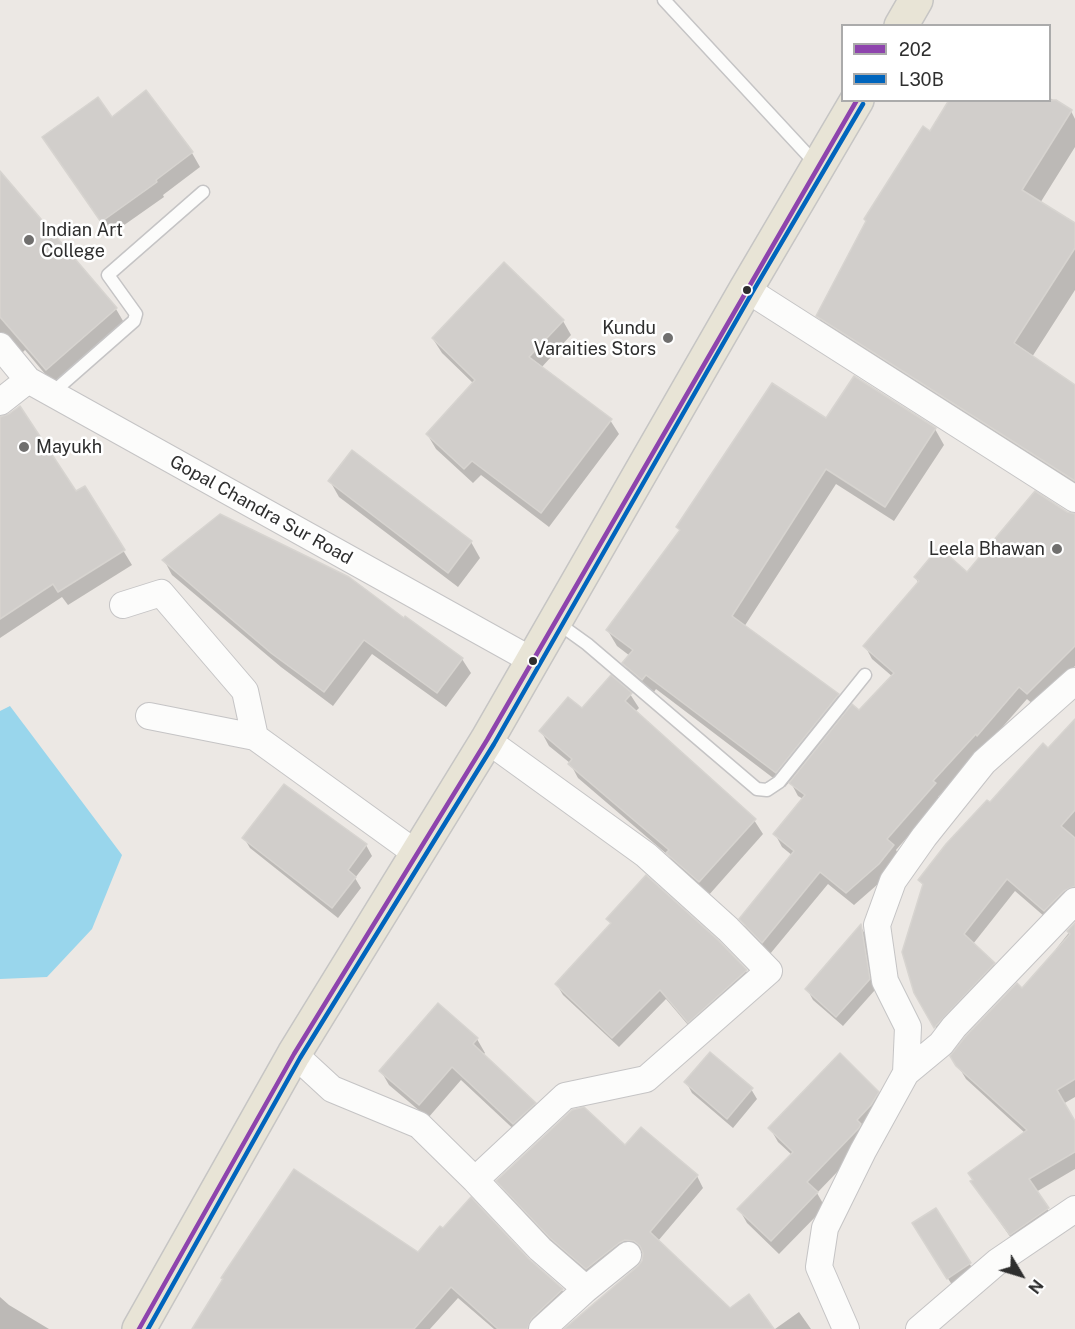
<!DOCTYPE html>
<html>
<head>
<meta charset="utf-8">
<style>
  body { margin:0 }
  #map { position:relative; width:1075px; height:1329px; overflow:hidden; background:#ece8e4; font-family:"Public Sans",sans-serif }
  canvas { display:block }
  .legend { position:absolute; left:841px; top:24px; width:210px; height:78px; box-sizing:border-box; background:#fff; border:2px solid #ababab; margin:0; padding:8px 10px; list-style:none; font-size:18px; color:#2e2e2e }
  .legend li { display:flex; align-items:center; gap:12px; height:30px }
  .legend b { width:30px; border:2px solid #ababab }
  .north { position:absolute; left:991px; top:1245px; width:60px; height:60px; -webkit-text-stroke:4px #fff; paint-order:stroke; rotate:128deg; font-size:16px; font-weight:700; line-height:24px; text-align:center; color:#2e2e2e }
  .north::after { content:''; display:block; margin:auto; width:21px; height:27px; background:#2e2e2e; clip-path:polygon(50% 0,100% 100%,50% 72%,0 100%) }
</style>
</head>
<body>
<div id="map">
<canvas width="1075" height="1329"></canvas>
<ul class="legend">
<li><b style="height:8px;background:#8e44ad"></b>202</li>
<li><b style="height:8px;background:#0065bd"></b>L30B</li>
</ul>
<div class="north">N</div>
</div>
<script>
const g = document.querySelector('canvas').getContext('2d');
g.lineJoin = 'round';
function fill(path, color) {
  g.fillStyle = color;
  g.fill(path, 'evenodd');
}
function strokePath(path, color, width, dash) {
  g.strokeStyle = color;
  g.lineWidth = width;
  g.lineCap = dash ? 'butt' : 'round';
  g.setLineDash(dash || []);
  g.stroke(path);
}
function write(font, color, halo, rows, align = 'center') {
  g.font = font + ' "Public Sans",sans-serif';
  g.lineWidth = 5;
  g.setLineDash([]);
  g.textBaseline = 'middle';
  g.strokeStyle = halo;
  g.fillStyle = color;
  for (const [text, x, y, turn = 0] of rows) {
    g.save();
    g.translate(x, y);
    g.rotate((+turn || 0) * Math.PI / 180);
    g.textAlign = isNaN(turn) ? turn : align;
    if (halo) g.strokeText(text, 0, 0);
    g.fillText(text, 0, 0);
    g.restore();
  }
}
const water = new Path2D(`
  M10 706 122 855 92 929 47 977 0 979V711Z`);
const shadow = new Path2D(`
  M146 92 192 153 200 167 163 195 164 197 110 235 44 138 112 119Z
  M1050 98 1071 111 1075 119V147L981 298 1075 225V290L1032 357 1075 386V494L830 338 818 316 930 133 1050 100Z
  M0 174 116 309 126 326 56 387 25 350 22 353 0 352Z
  M563 321 571 335 541 368 610 420 619 434 549 527 481 475 473 483 436 449 427 434 473 383 442 353 433 339Z
  M0 417 76 494 85 488 132 565 68 605 62 597 0 638Z
  M827 420 935 429 944 445 894 521 836 484 744 627 838 695 848 712H860L893 677 872 659 865 646 919 584 915 577 967 574 1075 530V666L1035 706 1027 699 985 747 984 746 938 797V802L896 850 901 858 886 877 854 905 828 884 770 954 748 932 741 919 793 856 782 847 775 834 803 799 798 796 790 781 785 787 656 689 652 695 633 679 624 663 630 656 617 646 608 631 681 531 678 527Z
  M352 452 471 542 480 558 458 587 339 497 330 481Z
  M164 560 404 620 462 659 471 673 446 707 372 654 333 706 281 667 172 575Z
  M630 694 639 708 635 712 754 820 763 834 708 896 676 868 669 856 578 778 570 763 549 746 541 731 582 710Z
  M1075 721V901L1052 923 1015 891 973 944 994 964 1001 976 943 1040 915 992 924 888 920 880 990 804 1048 750Z
  M244 838 366 845 372 856 355 878 361 888 338 918 250 848Z
  M608 919 717 941 746 971 752 981 694 1032 666 999 619 1047 563 995 557 985 611 925Z
  M1075 925V1097L1063 1104 1075 1124V1169L1036 1192 1056 1222 1018 1248 972 1182 1025 1133 966 1079 952 1056 1022 990 1057 950 1056 949Z
  M861 927 866 936 875 990 843 1026 813 1000 807 989Z
  M477 1039 485 1053 483 1055 535 1104 543 1117 522 1137 461 1080 428 1118 389 1085 381 1071Z
  M686 1082 751 1089 757 1099 733 1128 692 1093Z
  M877 1092 885 1106 866 1142 817 1193 825 1207 779 1254 747 1223 739 1209 792 1155 778 1142 770 1128Z
  M625 1147 697 1176 703 1188 658 1241 730 1310 772 1329H565L639 1268 644 1260V1254L632 1251 594 1280 559 1250 505 1192 498 1181Z
  M936 1210 976 1274 954 1288 920 1234Z
  M419 1254 528 1260 562 1290 569 1301 538 1329H494L458 1298 430 1329H193Z
  M0 1297 9 1305 49 1329H0Z
  M799 1312 811 1329H775Z`);
const building = new Path2D(`
  M146 90 193 152 156 180 157 182 101 222 42 137 98 97 112 117Z
  M949 100H1056L1072 110 1022 190 1075 223V248L1014 343 1075 385V481L816 316 866 221 864 219 923 126 930 131Z
  M0 171 117 308 46 370 0 317Z
  M504 262 564 320 529 357 612 419 541 513 472 461 464 469 426 434 475 380 432 338Z
  M854 376 936 428 885 507 826 469 732 616 839 694 776 773 646 675 642 680 622 663 633 650 606 630 680 530 676 527 772 383 826 418Z
  M20 406 76 491 85 486 125 550 58 592 53 584 0 619V417L9 414Z
  M352 450 472 541 448 573 328 481Z
  M1035 491 1067 512 1075 514V646L1027 694 1019 687 977 736 976 734 933 781 936 783 887 839 894 845 879 864 846 893 820 872 762 943 739 919 794 851 773 834 805 795 789 783 852 704 859 710 894 673 863 646 919 581 914 577 939 547 967 572Z
  M220 514 349 577 404 618 405 616 463 658 437 693 364 640 324 692 271 653 162 560Z
  M611 675 632 693 625 701 756 819 699 882 666 853 669 850 568 764 572 759 539 731 568 697 582 708Z
  M1075 719V810L1061 826 1075 838V886L1064 891 1044 911 1007 879 964 934 995 963 934 1028 914 993 902 952 923 884 918 880 946 844 987 800 990 802 1043 743 1048 748Z
  M284 784 367 844 348 870 356 877 332 908 242 838Z
  M646 875 718 940 747 970 688 1023 660 990 612 1038 555 984 611 923 606 919Z
  M1075 923V1079L1057 1090 1075 1121V1152L1029 1179 1049 1208 1010 1235 970 1181 973 1180 968 1173 1027 1130 956 1066 950 1056 965 1037 1017 983 1022 988 1070 934 1067 931Z
  M861 924 870 979 836 1017 805 989Z
  M438 1003 478 1038 473 1044 536 1103 513 1124 452 1067 419 1105 379 1071Z
  M710 1052 753 1088 727 1119 684 1082Z
  M840 1053 879 1092 871 1105 857 1120 861 1124 859 1128 807 1182 818 1192 771 1241 737 1209 793 1152 768 1128Z
  M584 1107 625 1145 641 1127 698 1175 650 1232 730 1308 749 1294 774 1329H564L638 1266 642 1261 643 1253 640 1246 634 1241 625 1240 619 1243 586 1269 550 1238 496 1181 572 1110Z
  M294 1169 418 1252 440 1226 443 1228 471 1197 529 1259 563 1289 532 1318 527 1329H498L451 1287 414 1329H192L223 1279 221 1278Z
  M936 1208 971 1263 947 1279 912 1223Z`);
const lane = new Path2D(`
  M664 0 817 165
  M52 393 134 321 136 314 108 275 203 192
  M555 621 587 644 757 789 767 790 779 782 865 675`);
const street = new Path2D(`
  M746 289 1075 499
  M0 346 28 380 533 661
  M0 402 28 380
  M123 605 161 593 245 691 255 737 417 854
  M149 716 255 737
  M294 1054 332 1089 419 1125 475 1180 540 1249 586 1289
  M906 1073 941 1044 954 1027 1075 901
  M475 1180 565 1096 646 1079 769 971 728 929 646 855 487 740
  M542 1329 586 1289 628 1255
  M846 1329 819 1267 825 1228 863 1151 906 1073 908 1027 885 981 877 925 893 881 924 837 984 762 1075 681
  M919 1329 997 1262 1075 1209`);
const primary = new Path2D(`
  M901 26 916 0
  M139 1329 294 1054 487 740 746 289 857 100`);
const bus1 = new Path2D(`
  M139 1329 294 1054 487 740 857 100`);
const bus2 = new Path2D(`
  M148 1329 300 1058 494 744 752 293 863 104`);
const markers = [
  [29,240,6,"#706f6e"],
  [747,290,5,"#2e2e2e"],
  [668,338,6,"#706f6e"],
  [24,447,6,"#706f6e"],
  [1057,549,6,"#706f6e"],
  [533,661,5,"#2e2e2e"]
];
const poiNames = [
  ["Indian Art",41,230],
  ["College",41,251],
  ["Kundu",656,328,"right"],
  ["Varaities Stors",656,349,"right"],
  ["Mayukh",36,447],
  ["Leela Bhawan",1045,549,"right"]
];
const streetNames = [
  ["Gopal Chandra Sur Road",261,510,29]
];
fill(water, '#99d6ec');
fill(shadow, '#0003');
fill(building, '#d1cecb');
strokePath(building, '#d7d4d0', 1.5);
strokePath(lane, '#c5c4c5', 15);
strokePath(street, '#c5c4c5', 28);
strokePath(primary, '#c6c5c4', 36);
strokePath(lane, '#fcfcfb', 12);
strokePath(street, '#fcfcfb', 26);
strokePath(primary, '#e8e4d6', 33);
strokePath(bus1, '#8e44ad', 4.5);
strokePath(bus2, '#0065bd', 4.5);
for (const [x, y, r, color] of markers) {
  const dot = new Path2D();
  dot.arc(x, y, r, 0, 2 * Math.PI);
  g.fillStyle = color;
  g.fill(dot);
  strokePath(dot, '#fff', 2);
}
write('18px', '#2e2e2e', '#fff', poiNames, 'left');
write('18px', '#2e2e2e', '#fff', streetNames);
</script>
</body>
</html>
